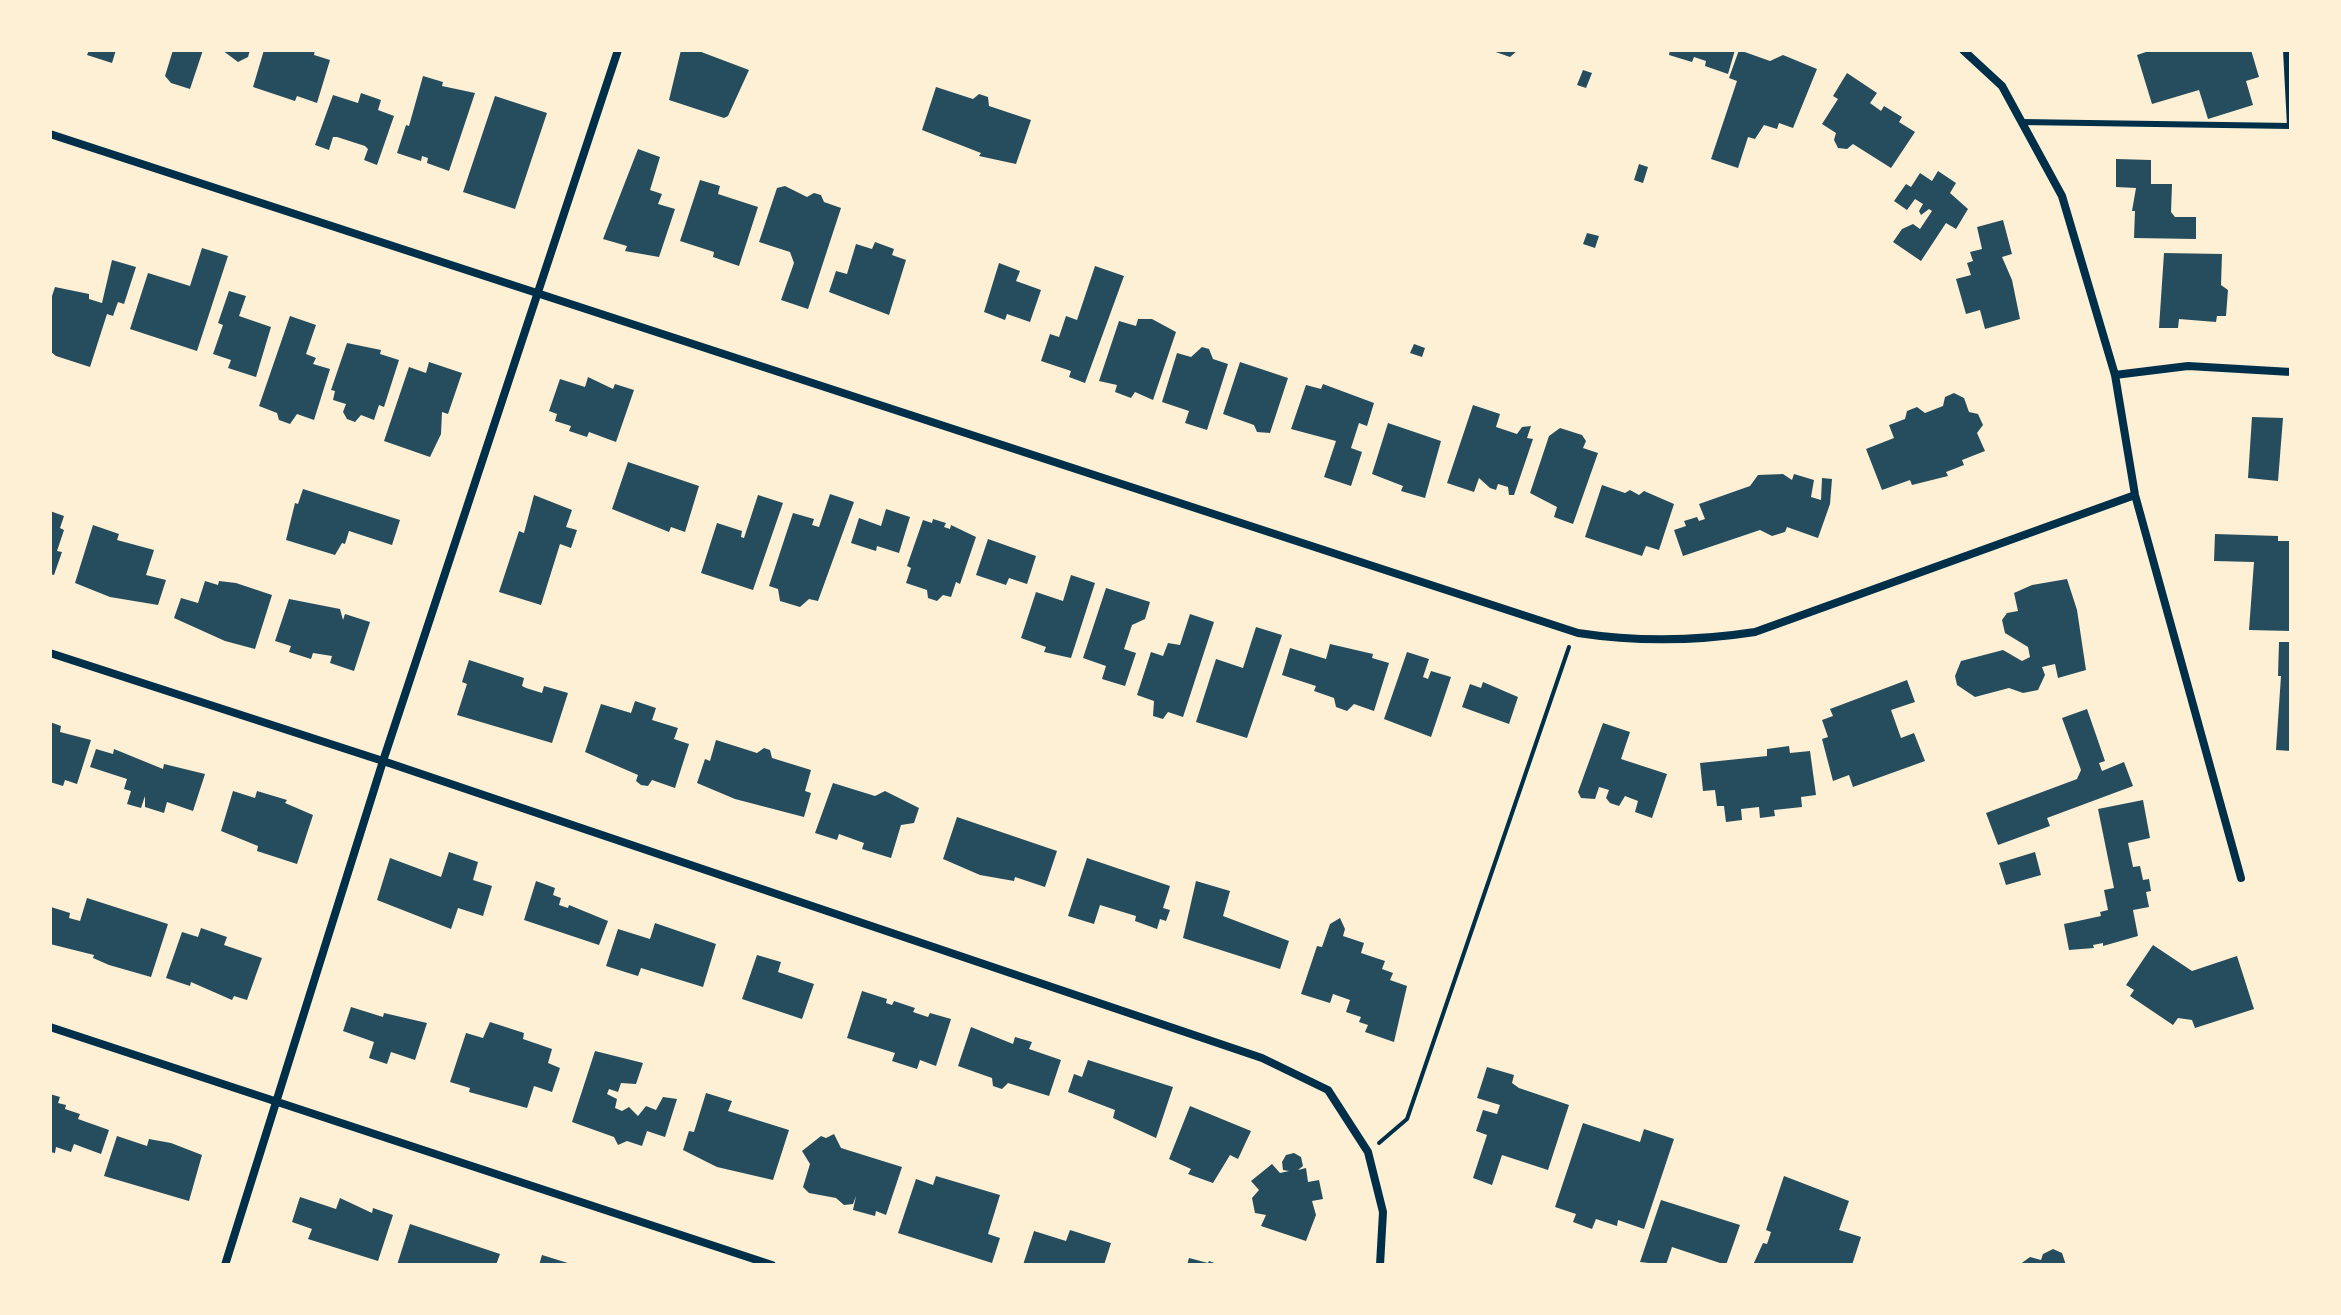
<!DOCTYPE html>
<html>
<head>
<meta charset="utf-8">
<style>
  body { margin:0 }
  #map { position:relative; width:2341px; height:1315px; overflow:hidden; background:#fdf0d5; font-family:Karla,sans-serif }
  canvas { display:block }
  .frame { position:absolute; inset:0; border:52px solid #fdf0d5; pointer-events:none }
</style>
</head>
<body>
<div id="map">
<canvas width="2341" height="1315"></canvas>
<div class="frame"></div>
</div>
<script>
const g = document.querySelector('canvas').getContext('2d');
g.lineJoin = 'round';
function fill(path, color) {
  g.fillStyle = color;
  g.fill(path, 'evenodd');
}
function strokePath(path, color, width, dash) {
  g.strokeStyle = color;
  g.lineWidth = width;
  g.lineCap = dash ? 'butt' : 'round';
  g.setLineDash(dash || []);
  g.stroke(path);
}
const building = new Path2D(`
  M89 50H116L112 63 87 55Z
  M173 50H203L190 89 171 83 165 76Z
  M222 50H250L248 57 238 62Z
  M264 50H315L314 55 330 60 317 103 297 96 295 101 253 87Z
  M681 50H696L749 70 728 116 724 118 669 100Z
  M1490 50H1518L1510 57Z
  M1670 50H1735L1728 74 1705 66 1706 61 1694 57 1692 62 1669 55Z
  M1739 50 1770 61 1783 55 1817 69 1793 128 1779 123 1777 129 1764 125 1755 139 1748 137 1738 168 1711 159 1737 81 1729 78Z
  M2152 50H2251L2259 77 2246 81 2253 105 2208 119 2199 90 2152 104 2137 55Z
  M1583 70 1592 73 1586 88 1577 85Z
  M1847 73 1877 93 1870 103 1881 111 1884 106 1902 117 1899 122 1915 132 1891 168 1853 144 1847 149 1838 148 1834 140 1836 133 1822 124 1838 99 1833 96Z
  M423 76 443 82 442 86 475 93 449 171 427 163 428 158 422 156 421 161 397 153 406 125 409 126Z
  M936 87 973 99 979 94 988 97 989 106 1031 120 1016 164 979 156 981 153 922 130Z
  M361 93 381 100 378 110 394 116 377 165 364 160 368 149 365 146 337 137H333L329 150 315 145 333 95 358 103Z
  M495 96 547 113 515 209 463 192Z
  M638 149 660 157 650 190 662 194 658 204 675 209 659 257 625 251 627 246 603 239Z
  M2116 159 2151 160V184H2172L2171 212 2175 217H2196V239L2134 238 2135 211H2132L2136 188 2116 187Z
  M1639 164 1648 167 1643 183 1634 180Z
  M1938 171 1956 183 1950 193 1968 209 1956 229 1946 223 1921 261 1893 242 1902 229 1913 224 1920 229 1932 211 1929 209 1921 215 1919 211 1923 204 1915 199 1907 210 1894 201 1906 184 1911 187 1920 173 1932 181Z
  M700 180 720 186 718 194 758 207 739 266 713 257 714 252 680 241Z
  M785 186 807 197 814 193 821 195 824 202 841 208 808 309 781 300 794 263 790 252 759 242 777 188Z
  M2003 220 2012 254 2002 257 2012 280 2020 319 1985 329 1980 310 1966 314 1956 279 1971 275 1967 263 1973 261 1970 252 1982 249 1977 227Z
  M1587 233 1599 236 1595 248 1583 244Z
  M875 242 894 249 892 255 906 260 889 315 829 292 836 271 847 274 856 244 872 249Z
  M202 248 228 256 197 351 130 329 148 273 190 286Z
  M2164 253 2222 254 2221 285 2228 290 2226 316H2217L2216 322 2179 319 2178 328H2159Z
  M112 260 136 267 124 304 118 302 113 316 107 314 90 367 56 356 50 351V302L55 287 89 294V299L102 303Z
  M999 263 1020 271 1016 281 1041 290 1030 322 1007 314 1005 320 984 312Z
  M1095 266 1124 276 1085 383 1069 377 1071 371 1041 361 1050 334 1059 337 1066 316 1077 320Z
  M229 291 246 296 239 316 271 327 256 377 228 368 231 360 213 354 223 325 218 323Z
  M290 316 316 325 306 354 316 358 313 364 330 369 314 420 297 414 290 424 279 420 277 413 259 406Z
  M1138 319H1152L1176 332 1153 400 1135 392 1131 398 1115 392 1117 385 1099 381 1119 321 1136 326Z
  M347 343 381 350 380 354 399 360 384 407 379 405 374 420 361 415 355 422 347 419 343 412 346 404 333 400 335 391 331 390Z
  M1414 344 1425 348 1422 357 1410 353Z
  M1202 347 1209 349 1213 359 1228 364 1207 430 1185 423 1189 411 1162 402 1177 353 1191 357Z
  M429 362 462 373 448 414 442 412 441 434 430 457 384 441 409 367 426 373Z
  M1240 362 1288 378 1270 433 1257 432 1254 425 1223 414Z
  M588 377 613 389 615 384 634 390 616 442 589 432 587 437 569 431 571 426 555 421 557 414 549 411 560 379 585 387Z
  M1323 384 1374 403 1367 426 1359 423 1351 448 1362 452 1351 486 1324 477 1336 441 1291 429 1306 385 1321 389Z
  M1954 393 1964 398 1969 412 1978 414 1983 425 1977 433 1985 451 1962 460 1964 465 1946 472 1948 476 1912 485 1910 480 1882 490 1866 449 1894 438 1889 425 1905 419 1907 411 1917 407 1925 413 1943 406 1945 397Z
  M1473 405 1500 414 1496 427 1517 434 1522 427 1531 426 1527 438 1533 439 1514 495H1509L1508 487 1498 484 1496 490 1490 488 1479 478 1474 492 1447 483Z
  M2252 417 2283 418 2278 481 2248 478Z
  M1388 423 1441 441 1425 498 1401 491 1403 486 1372 474Z
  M1560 428 1582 435 1586 441 1583 448 1598 453 1573 524 1554 517 1557 507 1530 493 1549 436Z
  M628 462 699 486 685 532 671 527 669 532 612 509Z
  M1783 474 1792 480 1794 474 1814 480 1811 497 1821 500 1822 478 1832 479 1830 504 1818 538 1787 527 1785 532 1772 536 1760 530 1683 556 1674 530 1686 526 1684 521 1697 517 1699 521 1705 519 1699 504 1750 486 1758 475Z
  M1602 485 1625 493 1630 490 1639 495 1644 491 1674 504 1659 550 1646 546 1642 556 1585 537Z
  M303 489 400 520 392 545 349 531 345 544 342 543 335 555 286 540 295 503 298 504Z
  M830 494 854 502 818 601 809 599 800 607 780 601 778 589 769 586 793 513 814 519 812 525 819 527Z
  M534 495 572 510 566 527 577 530 571 548 560 544 541 605 499 592 519 531 524 533Z
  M758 495 783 503 753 590 701 573 717 523 742 531 741 537 744 538Z
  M886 509 910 517 899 553 877 546 876 551 851 543 859 518 881 526Z
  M50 511 64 516 60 528 64 530 57 551 62 552 54 575 50 574Z
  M933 519 946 523 944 527 950 529 951 525 976 537 960 584 956 582 951 597 943 595 937 601 928 598 927 590 906 583 911 568 907 566 923 520 932 523Z
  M93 525 119 534 117 540 154 550 146 575 166 580 158 605 110 597 75 583Z
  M2215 534 2278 536V541H2291V631L2249 630 2254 562 2214 561Z
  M988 539 1036 556 1027 584 1009 578 1006 585 976 575Z
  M1071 575 1095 583 1071 658 1044 652 1046 647 1021 638 1036 592 1063 601Z
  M2067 579 2077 610 2086 670 2058 678 2055 664 2042 667 2045 675 2038 690 2023 693 2009 688 1975 697 1957 685 1955 676 1961 661 2003 650 2022 661 2030 657 2028 647 2005 633 2002 620 2007 613 2018 611 2014 593 2032 585Z
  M205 581 218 585 219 581 236 583 272 595 255 649 225 641 174 618 181 598 198 603Z
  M1106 588 1150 602 1145 619 1132 625 1124 649 1136 653 1125 686 1102 679 1106 666 1083 658Z
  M289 599 340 609 343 620 345 614 370 622 354 671 330 663 332 656 313 653 311 659 289 652 291 646 275 641Z
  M1190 614 1214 622 1183 717 1168 712 1163 719 1153 716 1154 701 1137 695 1151 652 1163 656 1168 643 1180 645Z
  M1256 627 1282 635 1247 738 1196 722 1216 659 1243 668Z
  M2279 642H2291V751L2276 750 2281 676H2278Z
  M1330 644 1373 654 1372 658 1389 663 1374 711 1354 704 1347 711 1336 707 1334 698 1314 691 1316 686 1282 675 1290 648 1326 659Z
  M1407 652 1429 659 1423 677 1428 679 1431 671 1451 677 1431 737 1384 719Z
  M469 660 524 678 522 686 526 688 542 693 544 686 568 693 552 743 457 715 467 684 462 682Z
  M1907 680 1915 702 1891 710 1901 738 1914 733 1925 761 1853 787 1849 775 1833 781 1822 739 1828 737 1822 720 1833 716 1830 709Z
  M1483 682 1518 697 1509 724 1462 707 1470 684 1481 688Z
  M635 701 656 708 652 720 678 728 674 739 689 744 675 788 652 780 648 786 641 785 636 781 638 775 585 752 601 704 631 713Z
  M2087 709 2105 761 2099 763 2102 771 2124 762 2133 786 2047 818 2050 826 1998 845 1986 813 2077 779 2081 770 2062 718Z
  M50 722 61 726 60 732 91 740 77 784 65 780 63 786 50 782Z
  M1603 723 1630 732 1621 759 1667 774 1652 818 1635 812 1638 801 1625 796 1619 806 1610 803 1606 798 1609 790 1599 787 1595 799 1581 798 1578 792Z
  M716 740 757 753 764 748 770 750 772 758 811 770 805 791 811 793 804 817 735 799 697 783 705 759 710 761Z
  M1789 746 1790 753 1810 751 1816 795 1801 797 1802 807 1774 810 1775 816 1760 818 1759 807 1741 809 1742 820 1726 822 1724 806H1717L1715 790 1703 791 1700 763 1767 756V749Z
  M96 749 113 754 114 749 163 769 164 764 205 774 193 811 167 802 164 813 145 807V796L141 808 127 804 131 791 124 789 127 779 90 767Z
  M833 783 875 796 885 791 919 808 914 823 901 825 891 858 862 849 864 843 839 834 837 840 815 833Z
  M233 791 255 798 257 791 287 800 285 803 313 815 297 864 257 851 258 846 221 831Z
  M2143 800 2150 838 2128 843 2133 867 2140 866 2143 880 2149 879 2151 891 2146 892 2149 907 2133 910 2138 936 2103 946V943L2093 945 2094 948 2069 950 2064 924 2101 916 2100 912 2108 910 2104 890 2114 888 2098 809Z
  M957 817 1057 851 1045 887 1015 877 1014 881 980 875 943 859Z
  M449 852 478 862 473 880 492 886 483 916 458 908 451 929 377 900 390 858 441 877Z
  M2035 852 2041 875 2006 885 1999 863Z
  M1087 858 1170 886 1163 908 1170 910 1166 921 1160 919 1157 929 1135 921 1136 916 1100 905 1094 924 1068 916Z
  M536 881 555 888 553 895 561 898 559 905 568 908 569 905 608 921 599 945 524 920Z
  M1196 881 1230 891 1223 916 1289 941 1280 969 1183 938Z
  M87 898 168 924 151 977 109 965 93 958 94 955 50 944 51 907 70 913 69 918 80 921Z
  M1340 918 1345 929 1343 936 1364 943 1361 953 1385 961 1382 969 1393 973 1390 980 1407 986 1394 1042 1365 1032 1368 1025 1359 1022 1361 1017 1346 1012 1350 1000 1333 994 1330 1003 1301 994 1317 946 1322 947 1330 924Z
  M655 923 716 944 703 987 641 968 638 976 606 966 618 929 650 939Z
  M201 928 227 937 224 945 262 958 247 1000 234 996 232 1000 191 982 190 986 166 978 182 932 198 937Z
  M2153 945 2192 971 2237 956 2254 1009 2195 1028 2192 1020 2178 1018 2173 1025 2130 996 2134 990 2126 985Z
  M757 955 781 962 778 972 814 984 802 1019 742 999Z
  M862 991 887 999 886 1003 892 1005 894 1001 915 1008 913 1012 928 1017 930 1013 951 1019 936 1066 920 1060 917 1069 892 1061 895 1053 847 1038Z
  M351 1007 383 1017 384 1013 427 1023 415 1060 391 1052 387 1064 369 1058 374 1042 343 1031Z
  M490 1022 524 1033 523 1039 552 1049 548 1063 560 1068 552 1092 534 1086 527 1108 469 1092 470 1088 450 1082 466 1033 483 1038Z
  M971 1027 1013 1044 1015 1037 1032 1042 1029 1049 1061 1060 1049 1096 1008 1083 1002 1089 993 1086 992 1078 958 1066Z
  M595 1051 643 1063 636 1084 621 1083 618 1092 609 1089 607 1094 617 1099 615 1108 622 1111 629 1107 638 1116 646 1106 656 1110 663 1097 677 1099 665 1137 647 1131 642 1146 627 1141 618 1145 614 1137 572 1122Z
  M1088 1060 1173 1087 1156 1138 1113 1118 1115 1110 1068 1092 1074 1074 1082 1077Z
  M1487 1067 1514 1075 1512 1083 1519 1088 1569 1105 1548 1170 1502 1155 1492 1185 1473 1178 1487 1135 1476 1131 1483 1110 1497 1114 1500 1105 1477 1098Z
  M706 1093 732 1101 728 1111 789 1130 773 1180 717 1167 683 1150 689 1131 694 1132Z
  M50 1094 60 1097 58 1103 66 1105 65 1109 80 1114 78 1119 109 1130 101 1154 74 1144 71 1152 56 1147 55 1153 50 1152Z
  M1190 1106 1251 1131 1238 1159 1230 1155 1213 1183 1188 1174 1191 1169 1169 1159Z
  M1583 1123 1640 1142 1644 1129 1674 1139 1644 1229 1618 1220 1617 1226 1596 1219 1592 1229 1573 1222 1576 1214 1555 1207Z
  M834 1134 841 1148 902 1167 886 1215 876 1211 875 1216 853 1210 856 1196 853 1204 844 1205 836 1198 809 1193 803 1187 810 1164 802 1151 821 1136 826 1138Z
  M117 1136 147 1146 149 1139 171 1143 202 1155 189 1201 104 1176Z
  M1294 1153 1301 1157 1303 1166 1298 1170 1306 1168 1308 1182 1319 1180 1323 1199 1312 1201 1316 1215 1306 1241 1261 1226 1266 1215 1255 1213 1252 1198 1259 1190 1251 1181 1272 1164 1280 1173 1289 1171 1283 1170 1282 1162 1286 1155Z
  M936 1176 1000 1195 988 1234 1000 1238 992 1263 898 1233 916 1179 933 1185Z
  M1784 1176 1849 1201 1839 1230 1861 1237 1852 1265H1753L1763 1243 1767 1244 1771 1232 1766 1230Z
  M300 1197 336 1209 340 1198 372 1213 373 1208 393 1215 378 1261 308 1239 312 1229 292 1222Z
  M1661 1200 1740 1225 1726 1265 1672 1247 1666 1265 1640 1262Z
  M410 1224 500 1254 496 1265H397Z
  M1070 1230 1111 1243 1104 1265H1023L1034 1231 1066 1241Z
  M2053 1249 2062 1253 2066 1265H2019L2030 1257 2041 1260 2043 1254Z
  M542 1255 571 1264V1265H539Z
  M1189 1258 1208 1263 1209 1261 1220 1265H1187Z`);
const path = new Path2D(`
  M1379 1143 1407 1119 1569 647`);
const service = new Path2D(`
  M2286 50 2290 126
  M2021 122 2291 126`);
const minor = new Path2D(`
  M1963 50 2002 86 2062 196 2115 375 2135 495 2241 878
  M50 134 1578 633C1637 642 1697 641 1755 632L2135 495
  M2115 375 2188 366 2291 372
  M50 653 383 761 1262 1058 1328 1090 1368 1152 1383 1212 1380 1265
  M50 1027 772 1265
  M225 1265 383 761 618 50`);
fill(building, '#264d5e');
strokePath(path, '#003049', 4);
strokePath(service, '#003049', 6);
strokePath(minor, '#003049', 8);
</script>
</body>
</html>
